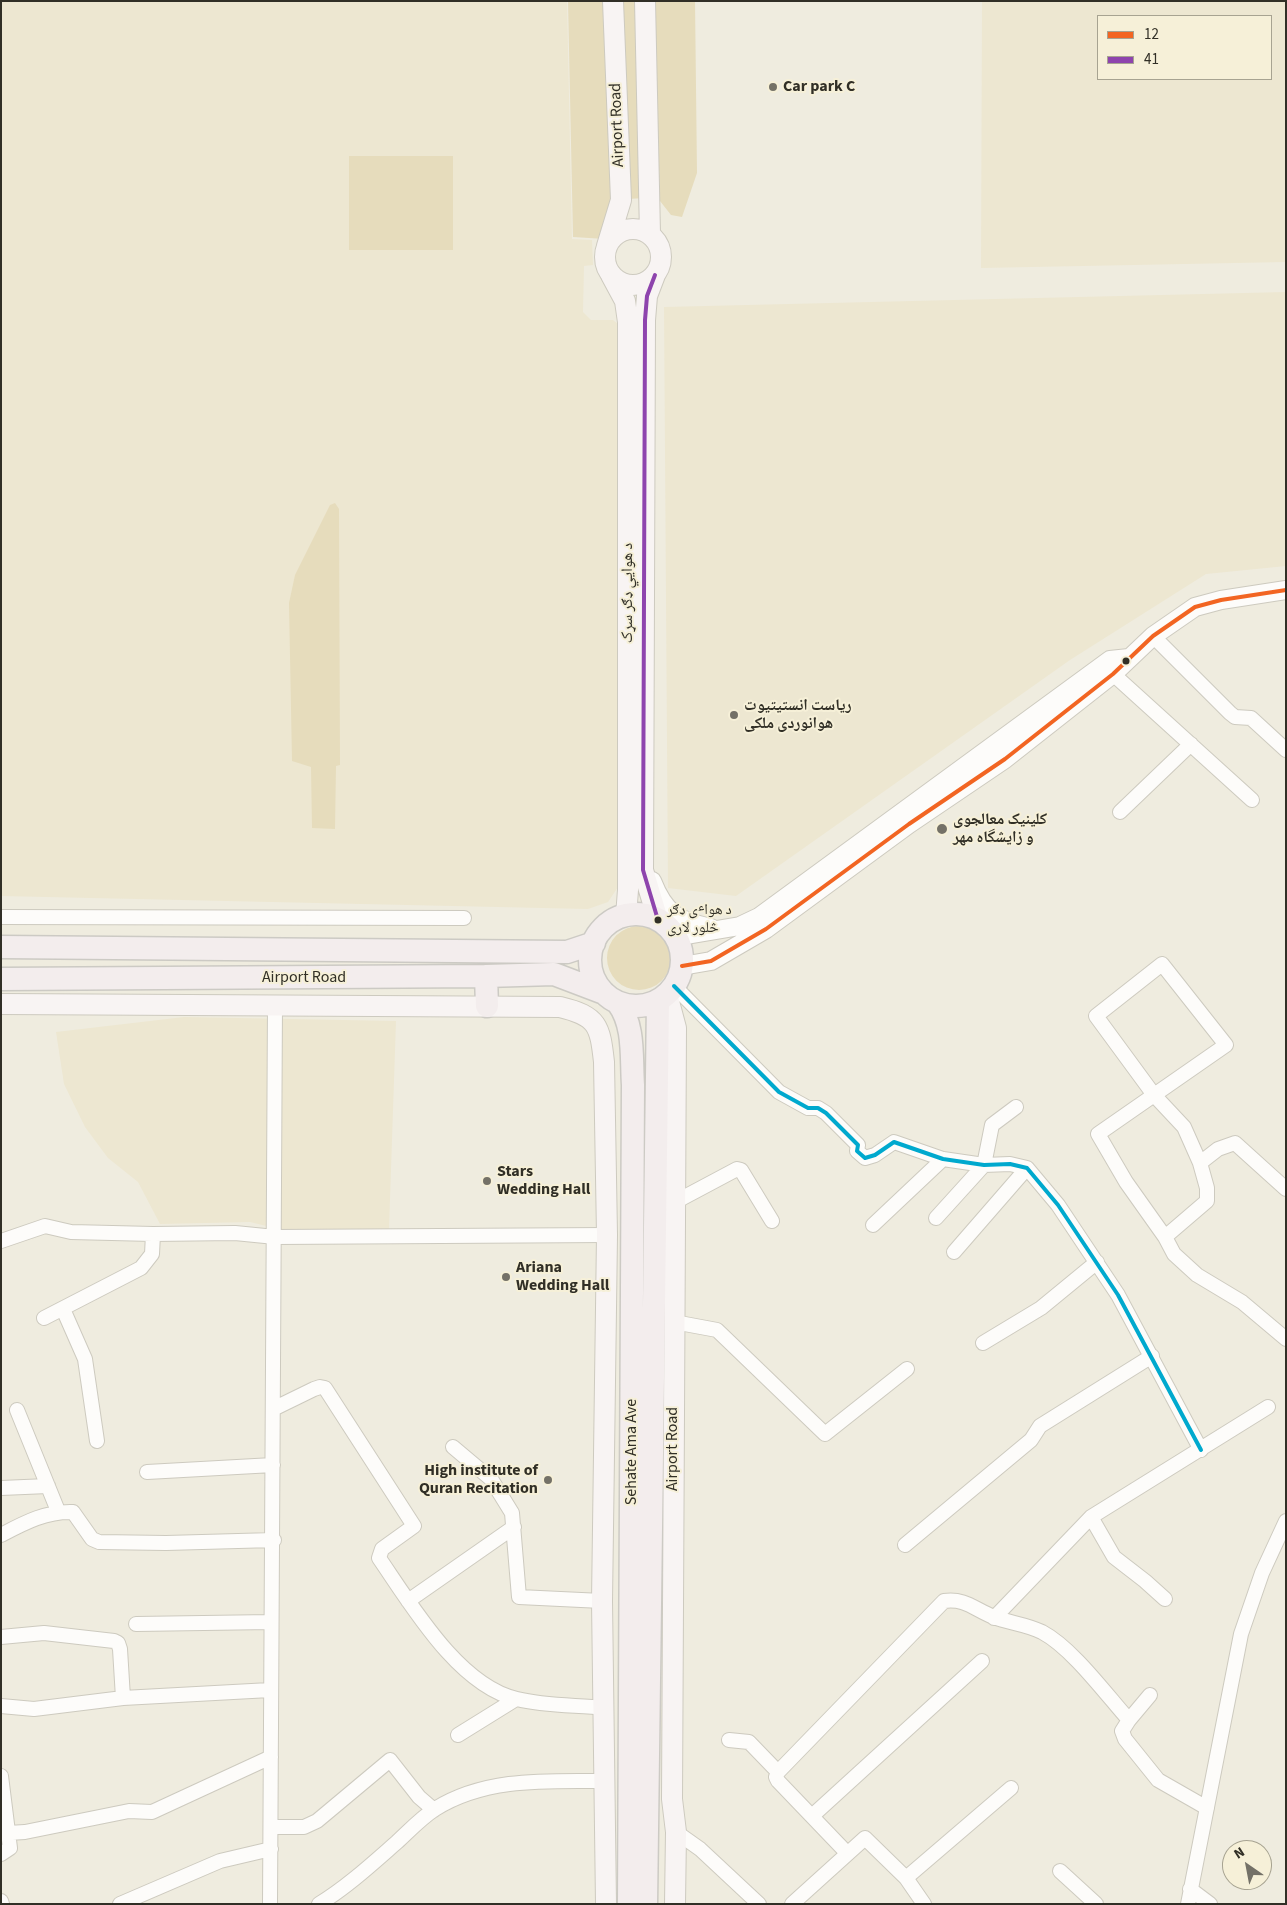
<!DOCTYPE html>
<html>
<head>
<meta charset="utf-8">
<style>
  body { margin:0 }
  #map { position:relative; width:1287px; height:1905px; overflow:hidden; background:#efecdf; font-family:"Source Sans 3",sans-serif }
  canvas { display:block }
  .frame { position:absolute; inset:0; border:2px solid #312f26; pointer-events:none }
  .legend { position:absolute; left:1097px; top:15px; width:175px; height:65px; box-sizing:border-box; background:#f6f0d8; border:1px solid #a7a391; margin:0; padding:6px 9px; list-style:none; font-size:15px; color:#312f26 }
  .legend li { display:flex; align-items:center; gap:10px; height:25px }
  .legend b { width:25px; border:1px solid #a7a391 }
  .north { position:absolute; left:1222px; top:1840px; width:50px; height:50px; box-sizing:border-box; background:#f6f0d8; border:1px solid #a7a391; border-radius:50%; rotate:327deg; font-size:14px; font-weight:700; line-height:20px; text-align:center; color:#312f26 }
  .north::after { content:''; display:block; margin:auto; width:18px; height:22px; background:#747167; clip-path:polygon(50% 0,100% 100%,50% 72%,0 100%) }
</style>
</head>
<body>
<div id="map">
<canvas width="1287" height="1905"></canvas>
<div class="frame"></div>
<ul class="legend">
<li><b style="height:6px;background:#f26522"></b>12</li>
<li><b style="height:6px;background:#8e44ad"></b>41</li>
</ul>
<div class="north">N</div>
</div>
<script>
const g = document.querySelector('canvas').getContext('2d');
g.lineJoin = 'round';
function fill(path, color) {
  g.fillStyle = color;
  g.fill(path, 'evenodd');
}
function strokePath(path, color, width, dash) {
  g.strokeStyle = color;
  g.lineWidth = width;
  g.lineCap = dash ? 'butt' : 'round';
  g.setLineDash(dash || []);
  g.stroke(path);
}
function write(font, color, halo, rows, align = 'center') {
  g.font = font + ' "Source Sans 3","Noto Naskh Arabic",sans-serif';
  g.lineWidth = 4;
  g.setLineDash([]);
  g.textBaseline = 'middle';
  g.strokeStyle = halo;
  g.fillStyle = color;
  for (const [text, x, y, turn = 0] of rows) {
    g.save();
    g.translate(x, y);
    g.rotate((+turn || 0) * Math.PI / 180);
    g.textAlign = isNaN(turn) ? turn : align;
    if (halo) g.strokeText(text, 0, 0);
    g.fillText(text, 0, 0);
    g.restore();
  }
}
const built = new Path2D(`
  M1 1H567L572 239 592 240 593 265 584 266 583 312 591 320H613L623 328 620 884 608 902 588 909 1 896Z
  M982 1H1286V262L981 268ZM1098 16H1271V79H1098Z
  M1286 292V566L1206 574 1070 660 736 896 668 888 664 307Z
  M184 1017 396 1021 389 1229 291 1232 250 1222 160 1224 138 1182 108 1158 85 1127 64 1084 56 1032Z`);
const green = new Path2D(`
  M568 1H610L619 199 605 239 573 237Z
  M620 1H638L645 198 627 199Z
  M654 1H695L697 173 682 217 671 215 660 201Z
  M349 156H453V250H349Z
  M335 503 339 509 340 765 336 766 335 829 312 828 311 767 292 761 289 603 295 575 330 505Z
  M607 958a32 32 0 1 1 64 0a32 32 0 1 1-64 0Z`);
const minor = new Path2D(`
  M1153 636 1230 713 1235 717 1251 718 1286 750
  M1113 674 1252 800
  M1120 812 1191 744
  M1 917 464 918
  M674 986 779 1092 808 1108H818L826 1113 858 1145 857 1151 865 1158 875 1155 894 1142 943 1159 984 1165 1010 1164 1027 1168 1058 1205 1118 1295 1201 1450
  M1200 1163 1218 1149 1235 1143 1286 1189
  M675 1202 737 1169 741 1170 772 1221
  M936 1218 984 1165 992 1125 1016 1107
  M873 1225 943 1159
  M1165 1237 1207 1201V1188L1200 1163 1184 1127 1154 1095 1096 1016 1162 964 1226 1045 1098 1134 1126 1182 1165 1237 1174 1254 1197 1275 1242 1302 1286 1339
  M1 1241 45 1226 71 1232 153 1234 235 1233 275 1237 607 1235
  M954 1252 1027 1168
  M63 1309 85 1359 97 1441
  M44 1318 141 1268 152 1254 153 1234
  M674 1322 717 1330 825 1434 907 1369
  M983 1343 1041 1308 1097 1262
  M273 1409 314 1389 320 1387 325 1388 414 1526 382 1549 379 1558C412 1606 459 1686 517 1699 545 1706 576 1705 604 1708
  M17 1410 58 1511
  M453 1447 491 1479 512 1513 519 1597 602 1601
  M147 1472 273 1465
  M1 1488 48 1486
  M1091 1517 1114 1557 1145 1581 1165 1599
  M1 1535C24 1523 46 1511 73 1512L92 1539 99 1542 166 1543 274 1540
  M905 1545 1031 1440 1040 1426 1152 1356
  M408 1601 514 1527
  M994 1618 1091 1517 1268 1407
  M136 1624 271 1622
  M1 1637 44 1633 114 1641 118 1643 120 1649 123 1698
  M1150 1695 1129 1720 1122 1731 1125 1739 1158 1780 1207 1808
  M1 1706 34 1709 123 1698 270 1690
  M458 1735 516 1699
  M729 1740 749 1742 778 1772
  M1 1776 10 1848 1 1854
  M812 1816 982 1661
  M271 1827H304L317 1821 390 1760 419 1797 434 1810
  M676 1832 700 1849 759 1904
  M8 1833 25 1832 129 1811 152 1812 271 1757
  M847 1853 778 1781 776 1777 778 1772 944 1601C966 1598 975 1610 994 1617 1009 1623 1026 1624 1042 1632 1072 1648 1105 1693 1129 1720
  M1060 1871 1096 1904
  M906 1878 1011 1788
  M1190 1889 1210 1904
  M1 1901 2 1904
  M120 1904 220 1861 271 1849
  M270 1904 275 1004
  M319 1904C347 1887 373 1863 397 1842 409 1831 421 1818 435 1809 486 1777 548 1781 606 1781
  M792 1904 865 1838 906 1878 924 1904
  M1188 1904 1241 1634 1262 1573 1286 1521`);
const tertiary = new Path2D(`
  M652 881C665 914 678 921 711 928
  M675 937 740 926 759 917 1110 660 1129 658
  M682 966 711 961 766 929 909 824 1005 759 1113 674 1153 636 1195 607 1221 600 1286 590`);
const secondary = new Path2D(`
  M645 1 650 234
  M605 257a28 28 0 1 1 56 0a28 28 0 1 1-56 0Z
  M607 246 621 200 613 1
  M611 275 625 301 628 322V890L626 916
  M655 275 647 296 645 320 643 870 658 920
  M667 994 676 1028 672 1799 676 1832 675 1904
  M1 1004 560 1007C598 1016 600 1026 604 1062L607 1235 602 1601 606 1904`);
const primary = new Path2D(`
  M590 960a46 46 0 1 1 92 0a46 46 0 1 1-92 0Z
  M1 947 567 952 594 943
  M486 976 487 1006
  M1 979 486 976 554 974 604 993
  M618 1003C635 1026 631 1057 633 1085L629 1904
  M646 1904 658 1001`);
const bus1 = new Path2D(`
  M682 966 711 961 766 929 909 824 1005 759 1113 674 1153 636 1195 607 1221 600 1286 590`);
const bus2 = new Path2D(`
  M655 275 647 296 645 320 643 870 658 920`);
const bus3 = new Path2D(`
  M674 986 779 1092 808 1108H818L826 1113 858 1145 857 1151 865 1158 875 1155 894 1142 943 1159 984 1165 1010 1164 1027 1168 1058 1205 1118 1295 1201 1450`);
const markers = [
  [773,87,5,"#747167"],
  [1126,661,4.5,"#312f26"],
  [734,715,5,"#747167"],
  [942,829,6,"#747167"],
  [658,920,4.5,"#312f26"],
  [487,1181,5,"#747167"],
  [506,1277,5,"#747167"],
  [548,1480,5,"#747167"]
];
const busNames = [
  ["د هواٸ ډګر",667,911],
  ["څلور لارى",667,929]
];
const poiNames = [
  ["Car park C",783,87],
  ["ریاست انستیتیوت",744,706],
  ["هوانوردی ملکی",744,724],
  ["کلینیک معالجوی",953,820],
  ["و زایشگاه مهر",953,838],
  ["Stars",497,1172],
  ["Wedding Hall",497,1190],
  ["Ariana",516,1268],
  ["Wedding Hall",516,1286],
  ["High institute of",538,1471,"right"],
  ["Quran Recitation",538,1489,"right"]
];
const streetNames = [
  ["Airport Road",618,125,-92],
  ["د هوايي ډګر سړک",628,593,-90],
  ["Airport Road",304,978],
  ["Airport Road",673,1449,-90],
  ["Sehate Ama Ave",632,1452,-90]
];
fill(built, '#ede7d1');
fill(green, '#e6dcbc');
strokePath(minor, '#cdcabf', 16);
strokePath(tertiary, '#cdcabf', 20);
strokePath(secondary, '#cdcabf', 22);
strokePath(primary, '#cccac4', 25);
strokePath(minor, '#fdfcfa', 14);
strokePath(tertiary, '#fdfcfa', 18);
strokePath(secondary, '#f8f4f3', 20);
strokePath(primary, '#f3eded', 22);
strokePath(bus1, '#f26522', 4);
strokePath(bus2, '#8e44ad', 4);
strokePath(bus3, '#00a9ce', 4);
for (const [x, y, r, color] of markers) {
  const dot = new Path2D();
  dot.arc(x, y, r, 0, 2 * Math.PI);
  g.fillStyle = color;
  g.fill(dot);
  strokePath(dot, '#f6f0d8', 2);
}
write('15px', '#312f26', '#f6f0d8', busNames, 'left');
write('bold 16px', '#312f26', '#f6f0d8', poiNames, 'left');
write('16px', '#312f26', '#f6f0d8', streetNames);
</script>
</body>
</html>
